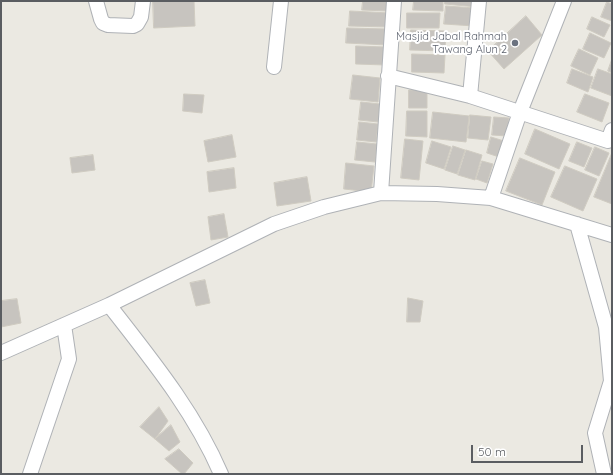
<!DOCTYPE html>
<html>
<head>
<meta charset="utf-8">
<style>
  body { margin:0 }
  #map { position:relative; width:613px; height:475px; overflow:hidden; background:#ebe9e2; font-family:Quicksand,sans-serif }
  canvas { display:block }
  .frame { position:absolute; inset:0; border:2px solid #5a5d61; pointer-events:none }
  .scale { position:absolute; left:471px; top:445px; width:112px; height:18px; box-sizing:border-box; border:2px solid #5a5d61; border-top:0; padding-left:5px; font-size:12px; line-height:14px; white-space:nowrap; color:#5a5d61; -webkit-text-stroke:3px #fff; paint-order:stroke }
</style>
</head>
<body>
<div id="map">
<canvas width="613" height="475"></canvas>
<div class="frame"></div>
<div class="scale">50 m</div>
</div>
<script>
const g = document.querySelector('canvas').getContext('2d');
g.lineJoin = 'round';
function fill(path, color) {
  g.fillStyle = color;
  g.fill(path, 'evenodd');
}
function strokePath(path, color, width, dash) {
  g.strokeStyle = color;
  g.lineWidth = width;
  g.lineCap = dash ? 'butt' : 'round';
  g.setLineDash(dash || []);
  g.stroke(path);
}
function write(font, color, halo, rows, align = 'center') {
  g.font = font + ' Quicksand,sans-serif';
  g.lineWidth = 4;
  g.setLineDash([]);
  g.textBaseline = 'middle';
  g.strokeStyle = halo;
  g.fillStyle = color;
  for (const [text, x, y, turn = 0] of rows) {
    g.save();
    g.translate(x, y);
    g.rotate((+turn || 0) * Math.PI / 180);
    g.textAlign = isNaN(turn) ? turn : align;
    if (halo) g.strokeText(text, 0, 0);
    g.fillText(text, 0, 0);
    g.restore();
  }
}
const building = new Path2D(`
  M153 1H194L195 26 154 28Z
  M363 1H387V11L362 10Z
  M414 1H443V11L413 10Z
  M445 1H478L477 7 445 4Z
  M607 2 612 4V21L601 17Z
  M446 6 475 8 474 26 444 24Z
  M350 11 390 13V27L349 26Z
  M407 13H440L439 28H407Z
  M526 16 542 35 504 69 488 51Z
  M592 17 610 25 604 37 587 29Z
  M347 28 388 29 387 45 346 43Z
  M411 30 446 31 445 51 410 50Z
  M590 33 611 43 604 58 583 49Z
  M356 46 386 47 385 65 356 64Z
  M579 49 598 58 590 75 571 66Z
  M412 54 445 55 444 73 412 72Z
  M612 59V73L608 71Z
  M572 69 593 77 588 92 567 83Z
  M598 69 612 74V96L591 88Z
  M353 75 380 78 378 102 350 99Z
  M409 90H427V108H409Z
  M184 94 204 95 202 113 183 111Z
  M585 94 609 103 602 122 577 112Z
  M361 102 380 104 378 122 359 120Z
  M407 111H427V137L406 136Z
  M433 112 469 116 466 142 430 138Z
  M470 115 491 117 488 140 468 138Z
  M494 117 509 118 507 136 492 135Z
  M359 122 378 124 376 142 357 140Z
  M535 129 570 144 559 169 525 154Z
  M232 135 236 157 208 162 204 141Z
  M491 137 504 141 499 157 487 153Z
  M405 139 423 141 419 180 401 178Z
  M432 141 451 147 444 169 426 163Z
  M357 142 377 144 375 162 355 160Z
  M577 142 592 148 584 167 569 161Z
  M453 146 465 150 457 174 445 170Z
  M595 147 609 153 599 176 585 170Z
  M466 150 482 155 475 180 458 175Z
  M612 153V204L594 197Z
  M93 155 95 170 72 173 70 158Z
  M520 158 555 172 542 205 506 191Z
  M482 161 493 164 487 183 476 179Z
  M346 163 374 166 371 192 344 189Z
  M565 166 597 179 583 211 551 197Z
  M234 168 236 188 209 192 207 172Z
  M307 177 311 201 277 206 274 183Z
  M224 214 228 237 211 240 208 217Z
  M205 280 210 303 196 306 190 283Z
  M408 298 423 301 420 322H407Z
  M17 299 21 323 1 327V301Z
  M159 407 168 421 155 439 140 427Z
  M171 425 180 442 169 451 155 439Z
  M179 449 193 463 184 474H182L165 459Z`);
const street = new Path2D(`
  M96 1 101 19 103 23 108 25 133 26 137 24 141 17 143 1
  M274 67 281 1
  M388 76 470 96 479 1
  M470 96 608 141 612 130
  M381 193 437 194 491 198 612 235
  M491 198 520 112 564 1
  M577 224 606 327 611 381 595 433 604 474
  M109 305C151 359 194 411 221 474
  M1 353 109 305 274 224 324 207 381 193 394 1
  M30 474 69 359 64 325`);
const markers = [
  [515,43,4,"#6b7280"]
];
const worshipNames = [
  ["Masjid Jabal Rahmah",507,37],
  ["Tawang Alun 2",507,50]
];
fill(building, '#c7c4bf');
strokePath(building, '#cfcbc1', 1);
strokePath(street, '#afb2b6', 16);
strokePath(street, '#fff', 14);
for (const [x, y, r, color] of markers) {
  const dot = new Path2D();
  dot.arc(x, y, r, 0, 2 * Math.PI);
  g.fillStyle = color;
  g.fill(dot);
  strokePath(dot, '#fff', 1.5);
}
write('11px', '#5b616d', '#fff', worshipNames, 'right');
</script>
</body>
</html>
